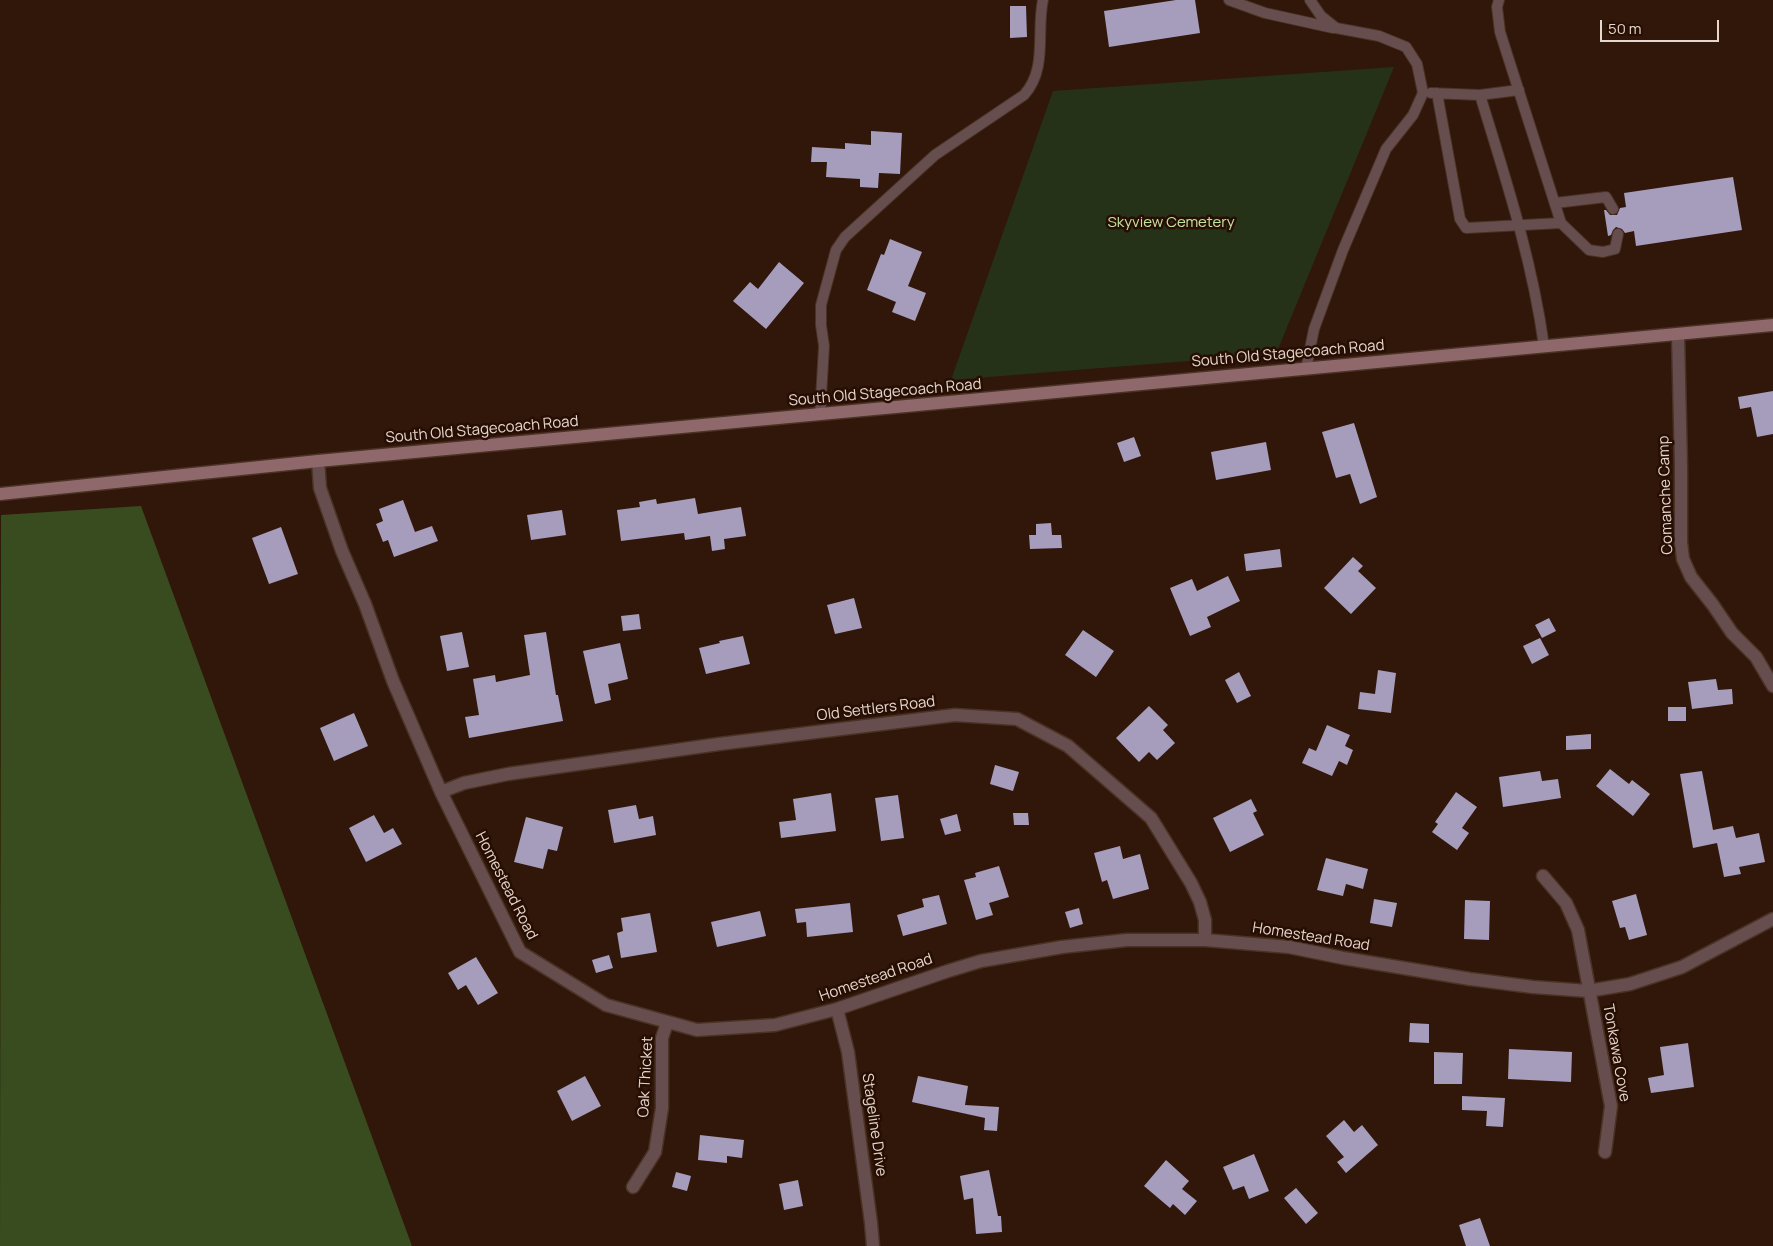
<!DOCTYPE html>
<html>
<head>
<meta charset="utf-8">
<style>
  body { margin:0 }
  #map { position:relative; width:1773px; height:1246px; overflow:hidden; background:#301709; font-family:Manrope,sans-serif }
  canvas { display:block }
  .scale { position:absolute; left:1600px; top:20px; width:119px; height:22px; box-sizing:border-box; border:2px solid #e7d6cd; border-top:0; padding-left:6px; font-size:15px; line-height:18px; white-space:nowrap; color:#e7d6cd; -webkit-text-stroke:4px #260e02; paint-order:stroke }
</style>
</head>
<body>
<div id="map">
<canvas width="1773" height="1246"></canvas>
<div class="scale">50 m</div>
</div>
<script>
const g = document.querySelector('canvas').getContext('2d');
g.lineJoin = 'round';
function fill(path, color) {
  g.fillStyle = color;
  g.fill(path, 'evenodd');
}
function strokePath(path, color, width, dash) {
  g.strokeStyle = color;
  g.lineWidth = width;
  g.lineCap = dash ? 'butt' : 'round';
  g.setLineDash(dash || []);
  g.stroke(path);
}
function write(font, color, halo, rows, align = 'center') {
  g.font = font + ' Manrope,sans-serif';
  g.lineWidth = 5;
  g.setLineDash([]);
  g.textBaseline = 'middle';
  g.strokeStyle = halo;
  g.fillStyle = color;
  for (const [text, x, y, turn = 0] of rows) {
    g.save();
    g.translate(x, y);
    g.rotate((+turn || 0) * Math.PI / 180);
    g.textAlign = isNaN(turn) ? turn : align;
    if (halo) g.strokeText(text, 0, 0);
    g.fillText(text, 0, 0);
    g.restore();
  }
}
const green = new Path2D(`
  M1394 67 1276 354 951 380 1053 91Z`);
const forest = new Path2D(`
  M141 506 412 1246H0L1 515Z`);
const building = new Path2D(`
  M1176 0H1195L1200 33 1109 47 1104 11Z
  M1010 6H1026L1027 37 1010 38Z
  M871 131 902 133 900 174 879 173 878 188 860 187V179L826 177 827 162H811L812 147 845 149V143L871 145Z
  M1733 177 1742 230 1636 246 1634 231 1625 233 1622 229 1616 227 1613 230 1611 235 1608 236 1604 210H1606L1610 215H1617L1620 208 1626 207 1624 193Z
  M890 239 922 252 908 286 926 293 915 321 892 312 896 302 867 290 881 254 884 255Z
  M779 262 804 283 766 329 733 301 750 282 758 289Z
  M1773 391V434L1757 437 1751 407 1740 409 1738 397Z
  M1354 423 1377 497 1360 504 1350 474 1336 478 1322 432Z
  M1134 437 1141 456 1124 462 1117 443Z
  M1266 442 1271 470 1216 480 1211 452Z
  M695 498 698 514 741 507 746 536 724 539 725 549 712 551 710 536 685 540 684 533 621 541 617 510 640 507 639 502 656 499 657 504Z
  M403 500 415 532 432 526 438 541 394 557 388 540 383 542 376 524 383 521 379 509Z
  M562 510 566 535 531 540 527 515Z
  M1051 523 1052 535H1061L1062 548 1030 549 1029 535H1036V524Z
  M281 527 298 574 269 584 252 538Z
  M1280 549 1282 567 1246 571 1244 554Z
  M1353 557 1363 566 1358 571 1376 588 1351 614 1324 588Z
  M1228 576 1240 601 1207 617 1211 627 1190 636 1170 588 1192 579 1197 591Z
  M854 598 862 628 835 634 827 605Z
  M639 614 641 629 623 631 621 616Z
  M1549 618 1556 631 1542 638 1535 625Z
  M1083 630 1114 651 1096 677 1065 655Z
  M462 632 469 667 447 671 440 636Z
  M546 632 556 695H558L563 721 469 738 465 717 479 715 473 679 495 675 496 682 530 675 524 635Z
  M743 636 750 664 706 674 699 648 720 643 719 641Z
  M1540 638 1549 655 1532 664 1523 646Z
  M620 643 628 679 608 684 611 700 595 704 583 651Z
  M1378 670 1396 673 1391 713 1358 709 1360 692 1375 694Z
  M1239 672 1251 696 1237 703 1225 680Z
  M1716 679 1718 690 1732 689 1733 704 1692 709 1688 682Z
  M1149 706 1168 725 1163 730 1175 743 1157 760 1149 752 1139 762 1116 738Z
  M1668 707H1686V721H1668Z
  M354 713 368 746 334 761 320 728Z
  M1327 725 1350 735 1345 746 1353 750 1347 765 1339 761 1332 776 1302 763 1309 748 1316 751Z
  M1591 734V749L1566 750V736Z
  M995 765 1019 772 1013 791 990 784Z
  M1610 769 1629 784 1632 780 1650 794 1633 816 1596 786Z
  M1540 771 1542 781 1558 779 1561 798 1503 807 1499 777Z
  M1702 771 1713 830 1733 826 1736 838 1759 833 1765 862 1739 867 1741 874 1724 877 1717 843 1693 848 1680 774Z
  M1456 792 1477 807 1462 828 1469 833 1457 850 1432 832 1438 824 1435 822Z
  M831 793 836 831 781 838 779 822 796 820 793 799Z
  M898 795 904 838 881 841 875 798Z
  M1251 799 1257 811 1253 813 1264 835 1230 852 1213 818Z
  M636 805 639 819 653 816 656 835 614 843 608 810Z
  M1013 813H1028L1029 825H1014Z
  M957 814 961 831 945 835 940 819Z
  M374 815 384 833 393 828 402 844 366 862 349 828Z
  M526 817 563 827 557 851 548 849 543 869 514 862Z
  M1120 846 1123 859 1140 854 1149 889 1113 899 1107 880 1102 882 1094 853Z
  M1326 858 1368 869 1363 889 1346 884 1343 896 1317 890Z
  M999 866 1009 897 989 903 993 915 976 920 964 880 976 877 975 873Z
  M1636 894 1647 935 1629 940 1625 927 1620 928 1612 901Z
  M939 895 947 924 903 936 897 915 924 907 922 899Z
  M1374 899 1397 903 1392 927 1370 923Z
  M1465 900 1490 901 1489 940 1464 939Z
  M850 903 853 932 807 937 806 922 797 923 795 909Z
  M1079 908 1083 924 1070 928 1065 912Z
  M760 911 766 936 717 947 711 922Z
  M650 913 657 952 621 958 617 933 623 931 621 918Z
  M609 955 613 968 596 973 592 960Z
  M476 957 498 993 478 1005 466 985 458 990 448 973Z
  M1410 1023 1429 1024V1043L1409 1042Z
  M1688 1043 1694 1087 1651 1093 1648 1078 1664 1075 1660 1047Z
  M1509 1049 1572 1052 1571 1082 1508 1079Z
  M1434 1052 1463 1053 1462 1084H1434Z
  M585 1076 601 1106 572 1121 557 1091Z
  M918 1076 968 1086 965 1105 999 1107 997 1131 984 1130 985 1118 912 1102Z
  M1462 1096 1505 1098 1503 1127 1486 1126 1487 1111 1462 1110Z
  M1344 1120 1354 1132 1362 1125 1378 1145 1346 1173 1337 1162 1344 1157 1326 1136Z
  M700 1135 744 1140 742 1158 727 1156V1163L698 1160Z
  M1254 1154 1269 1191 1249 1199 1244 1186 1233 1190 1223 1167Z
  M1166 1160 1189 1181 1182 1189 1197 1201 1185 1215 1173 1204 1170 1208 1144 1186Z
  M989 1170 998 1216H1001L1002 1232 976 1234 973 1198 964 1200 960 1176Z
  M676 1172 691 1176 687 1191 672 1187Z
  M798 1180 803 1206 784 1210 779 1184Z
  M1296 1188 1318 1213 1306 1224 1284 1198Z
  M1480 1218 1490 1246H1466L1459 1225Z`);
const lane = new Path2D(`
  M1229 0 1265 13 1333 28
  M1431 93 1480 95C1506 180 1532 259 1544 346
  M1437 93 1460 219 1466 228 1561 223 1500 32 1497 7 1499 0
  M1480 95 1519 90
  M1555 203 1606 197 1613 209
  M1561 223 1589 250 1603 252 1615 249 1618 234
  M1306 369 1314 329 1343 250 1386 149 1413 115 1423 93 1417 64 1406 47 1379 36 1336 28 1321 16 1310 0
  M820 415 824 346 821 325V305L836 250 845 237 935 155 1024 95C1048 69 1036 31 1043 0`);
const street = new Path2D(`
  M1678 334 1681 467V542L1683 559 1691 577 1713 605 1732 633 1756 657 1773 686
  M318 461 320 488 342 551 365 604 393 681 441 792 520 952 606 1005 697 1030 775 1025 837 1009 948 971 981 961 1062 947 1127 940H1205L1289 947 1343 958 1470 979 1533 987 1588 991 1630 984 1682 967 1773 919
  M441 792 464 783 508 774 719 744 955 715 1017 719 1068 746 1151 818 1191 883 1200 902 1205 920V940
  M1543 876 1566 903 1578 930 1611 1106 1605 1152
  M837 1009 848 1052 871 1223 873 1246
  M633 1187 655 1152 662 1108V1038L667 1023`);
const secondary = new Path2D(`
  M0 494 318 461 1773 325`);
const parkNames = [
  ["Skyview Cemetery",1171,223]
];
const streetNames = [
  ["South Old Stagecoach Road",1288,354,-5],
  ["South Old Stagecoach Road",885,393,-5],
  ["South Old Stagecoach Road",482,430,-5],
  ["Comanche Camp",1666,495,-92],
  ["Old Settlers Road",876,709,-7],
  ["Homestead Road",506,886,63],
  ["Homestead Road",1311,937,9],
  ["Homestead Road",876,978,-19],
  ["Tonkawa Cove",1616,1053,80],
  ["Oak Thicket",646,1077,-87],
  ["Stageline Drive",874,1125,82]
];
fill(green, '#263217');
fill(forest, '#394c1f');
fill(building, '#a69cbc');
strokePath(lane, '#4a3224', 12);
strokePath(street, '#4a3224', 15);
strokePath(secondary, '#4a3224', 15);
strokePath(lane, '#664e4f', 10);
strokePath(street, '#664e4f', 12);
strokePath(secondary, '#8f686b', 12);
write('15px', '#c2e49b', '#260e02', parkNames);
write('15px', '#e7d6cd', '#260e02', streetNames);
</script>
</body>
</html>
